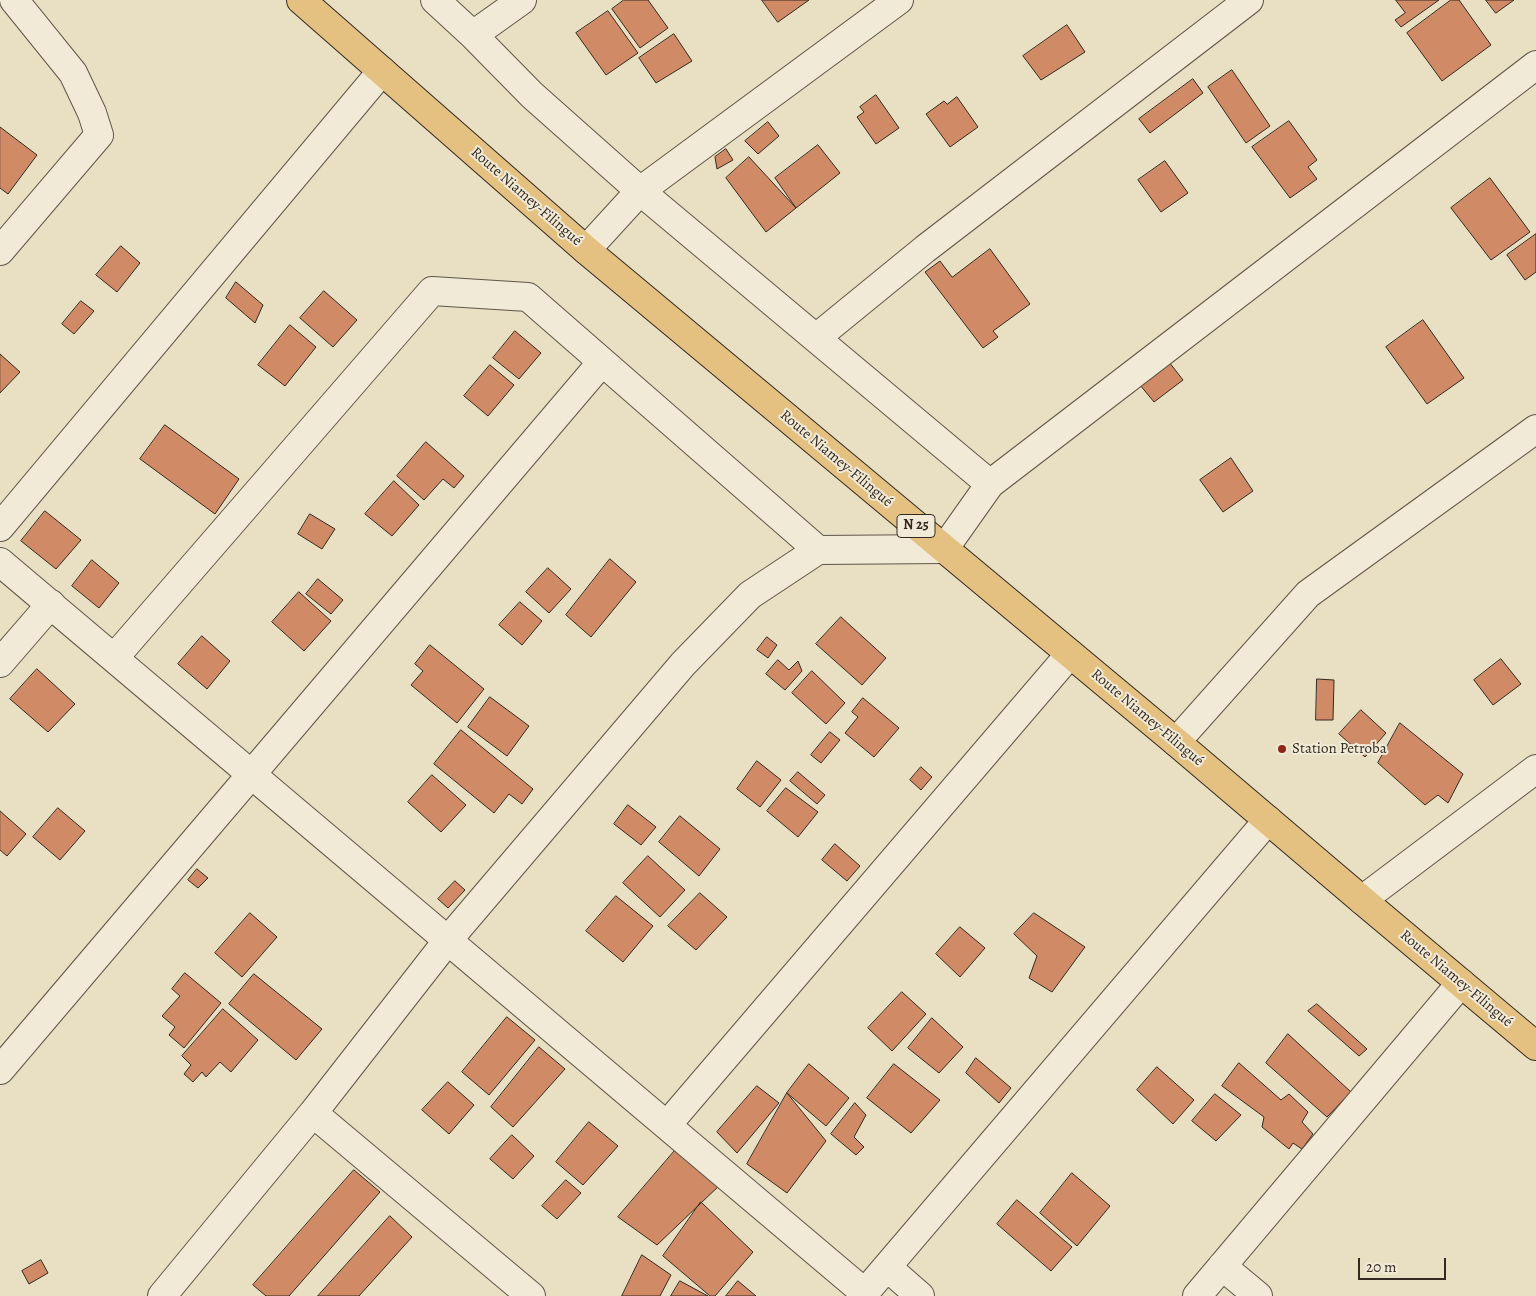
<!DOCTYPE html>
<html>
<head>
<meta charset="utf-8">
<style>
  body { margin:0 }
  #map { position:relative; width:1536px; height:1296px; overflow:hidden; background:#e9dfc2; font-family:Alegreya,serif }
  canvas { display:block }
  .scale { position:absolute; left:1358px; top:1258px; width:88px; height:22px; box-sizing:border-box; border:2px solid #332920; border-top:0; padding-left:6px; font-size:15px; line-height:18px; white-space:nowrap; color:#332920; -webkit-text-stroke:4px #f1ead7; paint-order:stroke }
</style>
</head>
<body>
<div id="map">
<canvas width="1536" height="1296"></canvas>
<div class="scale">20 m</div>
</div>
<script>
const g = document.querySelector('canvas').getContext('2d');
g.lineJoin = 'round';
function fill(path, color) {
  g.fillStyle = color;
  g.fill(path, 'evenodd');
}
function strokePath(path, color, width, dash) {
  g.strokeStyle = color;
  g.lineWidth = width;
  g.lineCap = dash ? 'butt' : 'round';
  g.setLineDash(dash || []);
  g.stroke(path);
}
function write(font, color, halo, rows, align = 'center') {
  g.font = font + ' Alegreya,serif';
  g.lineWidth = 4;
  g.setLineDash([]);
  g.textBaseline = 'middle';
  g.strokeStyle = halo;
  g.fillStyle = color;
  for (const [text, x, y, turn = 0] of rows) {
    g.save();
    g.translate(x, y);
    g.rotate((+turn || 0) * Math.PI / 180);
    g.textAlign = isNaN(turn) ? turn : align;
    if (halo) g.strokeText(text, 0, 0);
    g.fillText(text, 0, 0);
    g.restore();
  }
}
const building = new Path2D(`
  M624 0H648L668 28 640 48 612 9Z
  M762 0H809L778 22Z
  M1396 0H1439L1401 27 1395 20 1405 13Z
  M1451 0H1459L1491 45 1442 81 1407 33Z
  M1486 0H1514L1496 13Z
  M608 11 638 53 606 75 576 33Z
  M1067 25 1085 52 1041 80 1023 56Z
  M674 34 692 61 656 83 639 58Z
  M1232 70 1270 126 1246 143 1208 87Z
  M1193 79 1203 93 1150 133 1139 119Z
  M876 95 899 128 876 144 857 117 864 112 860 107Z
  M957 97 978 127 950 147 926 114 944 101 947 104Z
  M1289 121 1317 160 1308 167 1317 179 1290 198 1252 147Z
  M768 122 779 136 758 154 745 141Z
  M0 127 37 155 8 194 0 188Z
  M818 145 840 173 796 208 775 178Z
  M726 149 733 160 717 169 715 157Z
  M749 157 796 208 766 232 726 178Z
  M1165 161 1188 193 1161 212 1138 180Z
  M1490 178 1530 232 1491 260 1451 208Z
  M1536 234V272L1525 280 1507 255Z
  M121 246 140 263 117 292 96 275Z
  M990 249 1030 304 993 331 998 337 983 348 925 272 940 261 952 277Z
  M236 282 263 305 255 323 226 298Z
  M324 291 357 320 333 347 300 318Z
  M81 301 94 311 74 334 62 324Z
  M1423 320 1464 378 1427 404 1386 347Z
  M290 325 316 347 285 386 258 365Z
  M515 331 541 353 519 379 493 358Z
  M0 354 20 372 0 393Z
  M1169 362 1183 380 1154 402 1140 385Z
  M490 365 514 385 488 416 464 396Z
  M165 425 239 479 215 514 140 459Z
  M426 442 464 476 454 488 443 479 424 500 397 476Z
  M1231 458 1253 491 1223 512 1200 480Z
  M394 481 419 505 392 536 365 514Z
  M45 511 81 540 56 569 21 541Z
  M310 514 335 529 322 549 298 534Z
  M610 559 636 582 591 637 566 615Z
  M92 560 119 583 99 608 72 586Z
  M548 568 571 589 549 613 526 592Z
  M318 579 343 600 331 614 306 594Z
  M299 592 331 621 304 651 272 622Z
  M520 602 542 621 522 645 499 625Z
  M841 617 886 658 862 685 816 644Z
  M202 636 230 661 207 689 178 664Z
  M767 637 777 645 768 658 757 650Z
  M430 645 484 689 457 723 411 685 423 671 415 664Z
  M1501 659 1521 684 1493 705 1474 680Z
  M778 660 789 670 798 661 802 671 785 690 766 674Z
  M37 669 75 704 48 732 10 699Z
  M812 671 845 703 826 724 792 693Z
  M1317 679 1334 680 1333 720H1316Z
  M490 697 529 726 507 756 468 727Z
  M863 698 899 728 874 757 845 733 858 717 852 712Z
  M1361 710 1386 733 1365 757 1339 734Z
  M1400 723 1463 774 1448 803 1438 795 1425 805 1378 763Z
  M461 730 533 789 522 804 509 794 494 813 434 764Z
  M830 732 840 740 821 763 811 755Z
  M757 761 781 780 760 807 737 789Z
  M921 767 932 777 921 790 910 780Z
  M798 772 825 795 817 804 790 781Z
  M432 775 466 805 441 832 408 802Z
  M786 788 818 812 798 837 767 811Z
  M628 805 656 827 641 845 614 824Z
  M58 808 85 831 60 860 33 837Z
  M0 811 26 834 7 856 0 850Z
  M680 816 720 849 699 876 659 842Z
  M835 844 860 866 847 881 822 860Z
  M648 856 685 890 660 917 623 883Z
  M197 869 208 878 198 888 188 880Z
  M455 881 465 890 448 908 438 899Z
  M700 893 727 917 696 950 668 926Z
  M616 896 653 926 623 962 586 931Z
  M250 913 277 937 242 977 215 953Z
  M1034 913 1085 947 1052 992 1029 978 1037 956 1014 934Z
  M960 927 985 948 960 977 936 954Z
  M185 973 221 1003 184 1048 169 1035 175 1027 162 1016 180 996 172 989Z
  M254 974 322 1029 296 1060 229 1004Z
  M902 992 926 1014 892 1051 868 1028Z
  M1317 1004 1367 1049 1359 1056 1308 1011Z
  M223 1009 258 1040 231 1072 220 1062 206 1077 202 1072 193 1082 184 1074 191 1065 182 1056Z
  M507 1017 535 1040 489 1095 462 1072Z
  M932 1018 963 1047 939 1073 908 1048Z
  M1288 1034 1351 1092 1327 1117 1266 1063Z
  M539 1047 565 1069 513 1127 491 1107Z
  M976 1058 1011 1088 999 1103 966 1073Z
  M1239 1063 1281 1100 1289 1094 1308 1112 1302 1122 1313 1134 1302 1149 1293 1143 1289 1149 1262 1127 1264 1117 1222 1086Z
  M809 1064 849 1098 826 1126 787 1093Z
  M894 1064 940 1100 911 1133 867 1098Z
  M1157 1067 1194 1100 1173 1124 1137 1090Z
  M448 1082 474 1105 449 1134 422 1110Z
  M757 1086 779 1103 737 1153 717 1132Z
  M787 1093 826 1141 787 1193 747 1164Z
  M1215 1094 1241 1115 1216 1141 1192 1121Z
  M855 1103 866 1115 854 1137 864 1147 856 1155 831 1134Z
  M589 1122 618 1146 583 1185 556 1162Z
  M512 1135 534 1156 513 1179 490 1159Z
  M678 1147 722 1183 657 1245 618 1217Z
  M354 1170 380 1192 289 1296H266L253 1285Z
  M1072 1173 1110 1206 1077 1246 1040 1213Z
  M566 1180 581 1193 557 1219 542 1206Z
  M1017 1200 1072 1247 1051 1271 997 1224Z
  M701 1202 753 1252 715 1296H710L663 1256Z
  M390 1216 412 1237 359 1296H318Z
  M642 1255 671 1275 660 1296H622Z
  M41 1260 48 1273 29 1284 22 1271Z
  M680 1281 708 1296H671Z
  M738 1281 756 1296H726Z`);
const minor = new Path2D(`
  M435 0 473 35 532 95 640 191 990 484
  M473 35 522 0
  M586 250 640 191 899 0
  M0 251 99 135 92 113 73 73 14 0
  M816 338 925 249 1249 0
  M0 527 382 71
  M0 562 865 1293
  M114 658 432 291 528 297 818 550
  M0 663 51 604
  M1176 742 1308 594 1536 429
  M1362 900 1536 769
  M0 1070 602 362
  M313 1113 531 1296
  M667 1125 1070 654
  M1222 1266 1258 1296
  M887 1267 920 1296
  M162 1296 313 1113 448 940 683 664 750 595 818 550 944 549 990 484 1536 65
  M862 1296 1268 820
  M1197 1296 1461 983`);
const major = new Path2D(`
  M301 0 586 250 1176 742 1362 900 1536 1046`);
const markers = [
  [1282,749,5,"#8f2418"]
];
const shields = [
  [916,526,38]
];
const shieldNames = [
  ["N 25",916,526]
];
const streetNames = [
  ["Route Niamey-Filingué",526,197,41],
  ["Route Niamey-Filingué",836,459,40],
  ["Route Niamey-Filingué",1147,718,40],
  ["Route Niamey-Filingué",1456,979,40]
];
const poiNames = [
  ["Station Petroba",1292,749]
];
fill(building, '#d08b66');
strokePath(building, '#332920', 1);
strokePath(minor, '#605648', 30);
strokePath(major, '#332920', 30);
strokePath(minor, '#f1ead7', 28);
strokePath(major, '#e4c081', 28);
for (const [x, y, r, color] of markers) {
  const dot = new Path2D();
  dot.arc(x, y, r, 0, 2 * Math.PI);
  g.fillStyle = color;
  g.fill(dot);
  strokePath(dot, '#f1ead7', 2);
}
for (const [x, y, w] of shields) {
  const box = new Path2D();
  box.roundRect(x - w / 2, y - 11.5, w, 23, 4);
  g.fillStyle = '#f1ead7';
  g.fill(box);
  strokePath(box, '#332920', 1);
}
write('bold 14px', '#332920', null, shieldNames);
write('15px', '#332920', '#f1ead7', streetNames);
write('15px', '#332920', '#f1ead7', poiNames, 'left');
</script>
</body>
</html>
